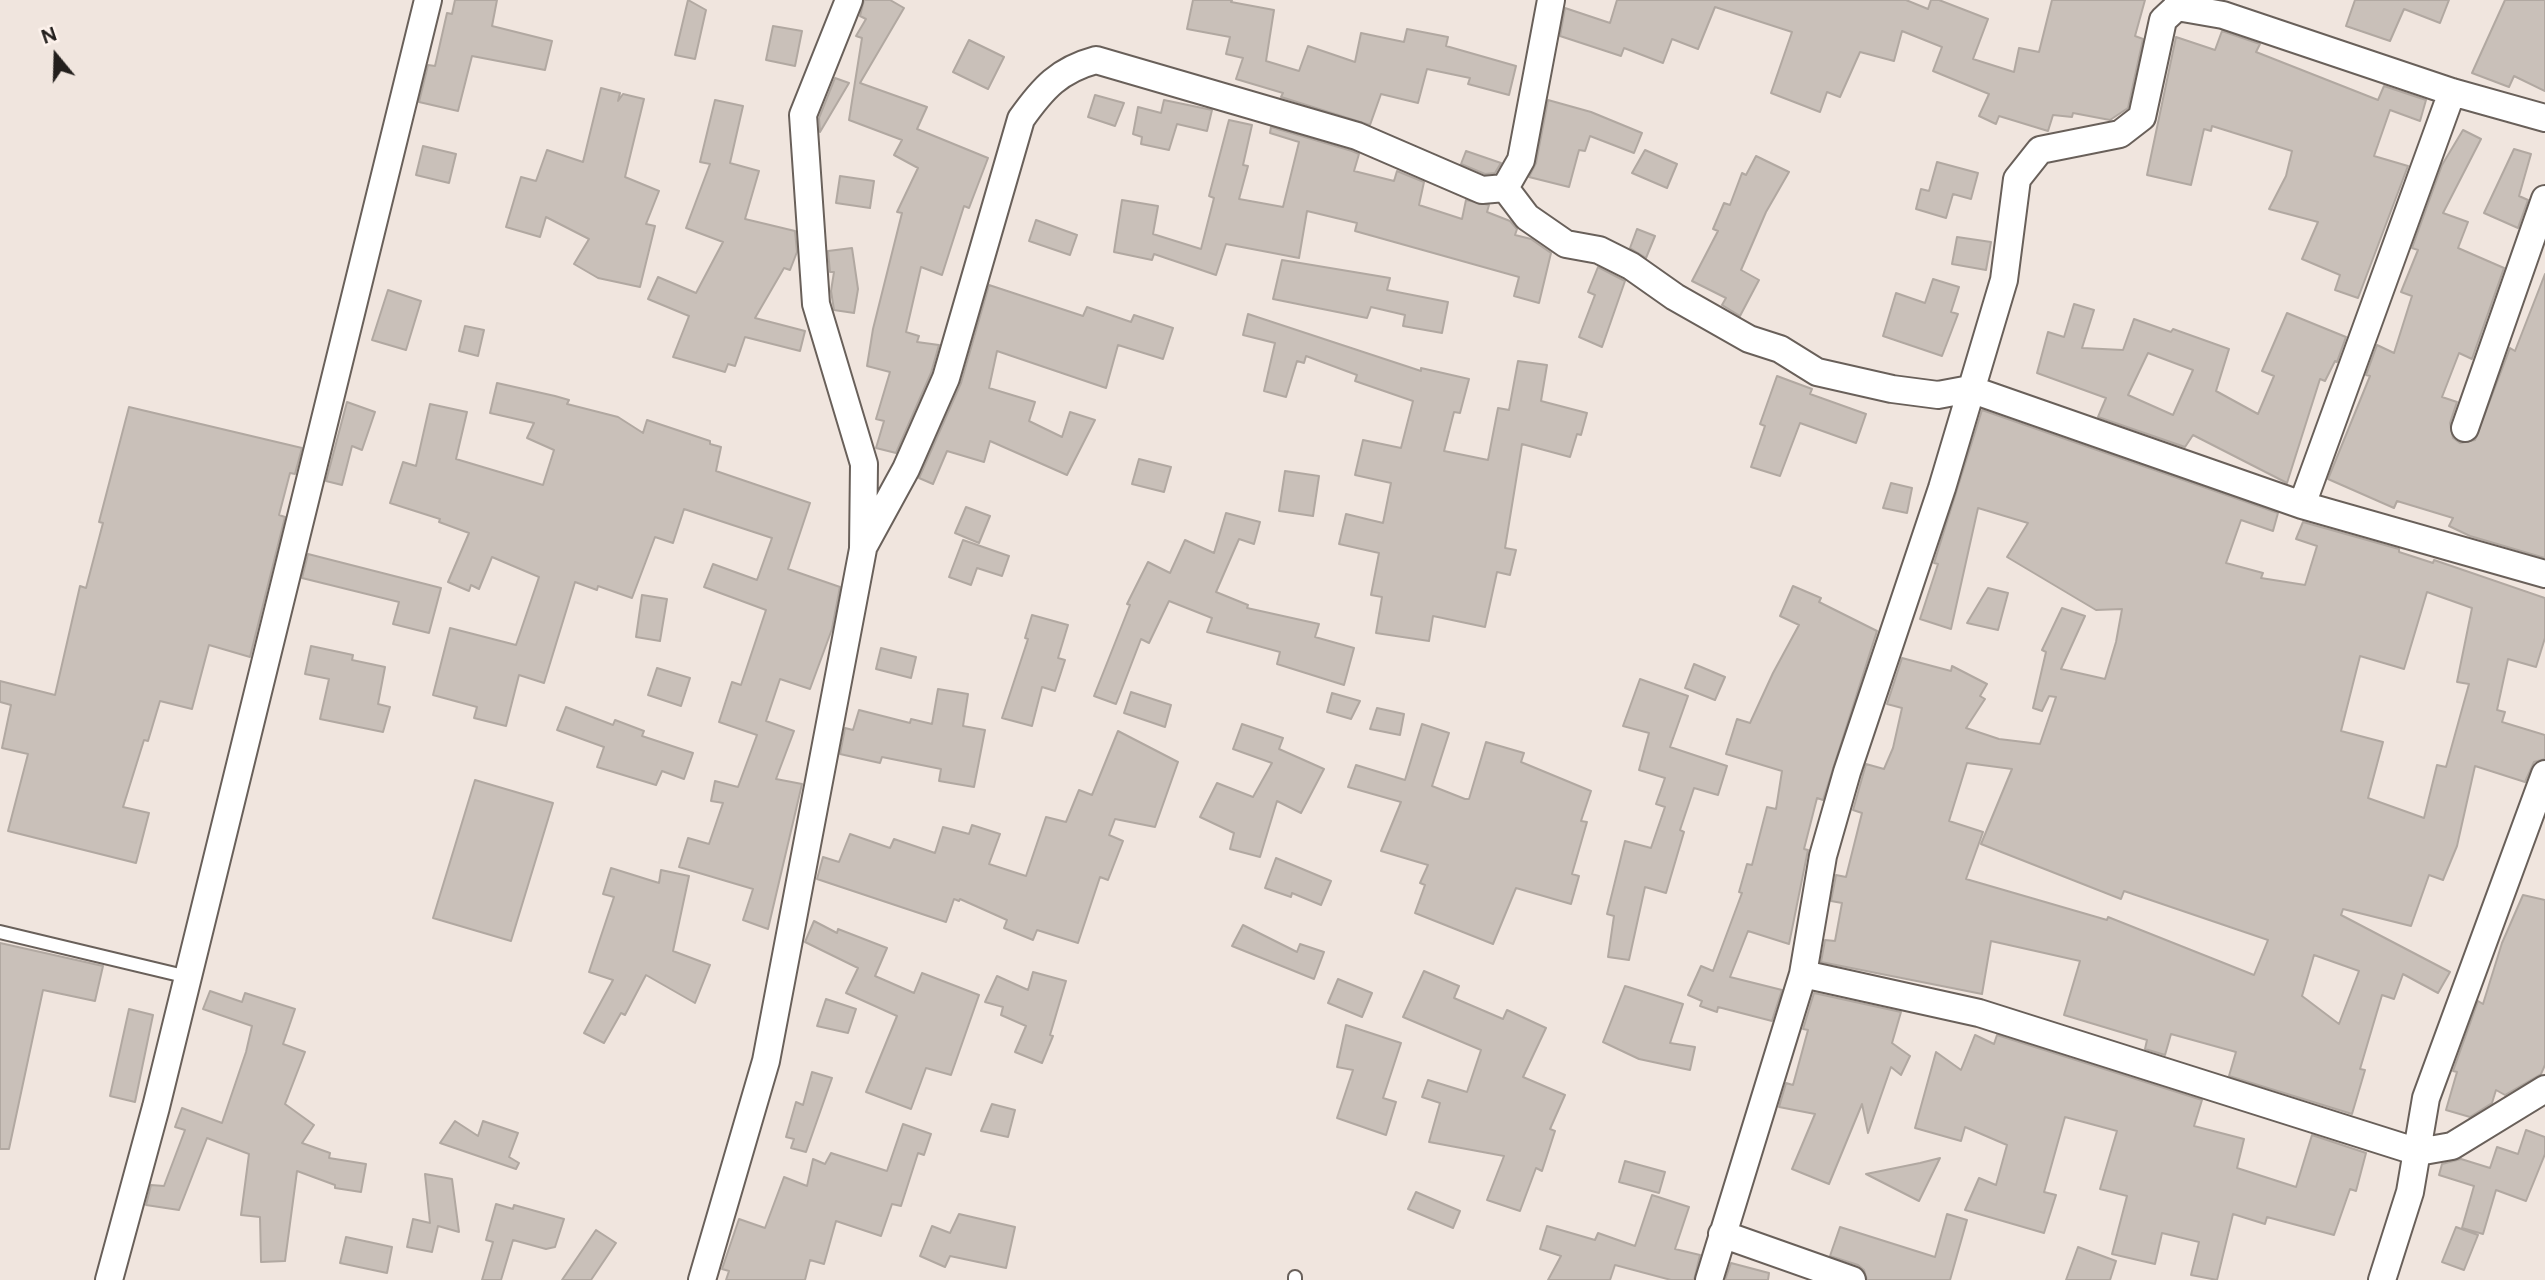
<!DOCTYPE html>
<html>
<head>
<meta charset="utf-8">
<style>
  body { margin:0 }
  #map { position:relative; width:2545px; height:1280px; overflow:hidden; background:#f0e5de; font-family:Figtree,sans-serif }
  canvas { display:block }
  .north { position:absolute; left:21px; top:21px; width:70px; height:70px; -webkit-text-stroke:5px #fdf2ec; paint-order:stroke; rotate:341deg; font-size:19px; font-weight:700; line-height:28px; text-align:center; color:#231f1d }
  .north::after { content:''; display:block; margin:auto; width:24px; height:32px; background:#231f1d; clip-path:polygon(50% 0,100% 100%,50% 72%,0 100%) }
</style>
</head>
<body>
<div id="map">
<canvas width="2545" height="1280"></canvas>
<div class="north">N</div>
</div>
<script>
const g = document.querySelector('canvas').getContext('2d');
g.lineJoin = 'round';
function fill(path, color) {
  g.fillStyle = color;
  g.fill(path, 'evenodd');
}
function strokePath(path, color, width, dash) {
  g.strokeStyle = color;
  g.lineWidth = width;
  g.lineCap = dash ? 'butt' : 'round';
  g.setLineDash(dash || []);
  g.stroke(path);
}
const building = new Path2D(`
  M455 0H497L492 26 552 41 545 70 472 56 458 111 419 102 428 65 435 66 447 13 452 14Z
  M688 0 706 10 695 59 675 55Z
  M864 0H890L904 8 860 83 927 107 917 129 988 158 969 208 964 206 942 275 921 267 906 332 919 336 917 342 939 345 931 373 896 453 876 448 884 421 876 419 890 372 867 366 873 329 902 213 897 212 918 168 894 155 902 140 849 120 862 38 856 36 866 19 860 16Z
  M1193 0H1232L1231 2 1274 10 1266 61 1299 71 1308 46 1355 62 1361 33 1404 42 1407 29 1448 37 1446 46 1516 66 1509 95 1468 84 1470 78 1427 69 1418 103 1381 94 1370 125 1281 97 1283 93 1236 79 1243 58 1226 54 1230 37 1187 29Z
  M1617 0H1906L1928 9 1931 0H1939L1988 19 1973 59 2014 72 2019 48 2039 52 2052 0H2145L2135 36 2143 39 2128 108 2110 120 2073 113 2072 117 2053 115 2048 131 1999 116 1996 124 1979 116 1989 94 1933 71 1942 47 1902 31 1894 61 1860 52 1840 97 1827 92 1820 112 1771 93 1792 32 1715 7 1698 49 1672 39 1663 63 1624 48 1621 56 1560 36 1565 8 1610 23Z
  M2355 0H2449L2440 23 2404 9 2390 41 2346 26Z
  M2505 0H2545V91L2514 76 2509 87 2472 73Z
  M773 26 802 31 795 66 766 60Z
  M2222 31 2260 44 2256 52 2378 100 2384 86 2426 100 2420 121 2390 110 2374 156 2408 166 2358 298 2335 290 2340 275 2302 259 2318 222 2269 209 2286 176 2292 151 2212 126 2211 131 2204 129 2191 185 2147 175 2176 37 2215 50Z
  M969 40 1004 57 988 89 953 72Z
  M835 78 849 83 820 132 819 118Z
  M601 88 620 93 618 101 623 94 644 99 625 177 659 191 646 224 655 226 640 287 598 278 574 264 589 239 546 217 540 237 506 227 521 177 536 181 547 150 583 162Z
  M1095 95 1124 103 1115 126 1088 117Z
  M715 100 743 106 730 163 759 171 745 219 795 231 797 252 790 270 784 268 755 318 805 331 800 351 745 337 735 366 728 364 725 372 673 357 689 316 648 299 658 277 696 293 723 242 686 228 710 164 700 162Z
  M1164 100 1212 110 1207 131 1177 124 1169 150 1141 144 1142 137 1133 134 1138 107 1161 113Z
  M1548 100 1591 112 1642 133 1634 153 1590 136 1585 151 1579 150 1569 187 1529 177 1536 163Z
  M1229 120 1252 125 1243 165 1248 166 1239 199 1283 207 1299 142 1270 133 1271 127 1352 151 1359 154 1354 171 1394 181 1397 171 1424 182 1419 205 1462 219 1466 200 1489 205 1487 212 1510 221 1517 229 1515 235 1531 239 1551 253 1539 303 1514 296 1519 277 1355 231 1357 223 1307 211 1299 258 1226 244 1216 275 1154 254 1152 260 1114 252 1122 200 1158 206 1153 234 1201 249 1214 198 1209 196Z
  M2463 130 2481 139 2443 213 2468 222 2458 248 2504 268 2472 359 2459 353 2442 397 2457 402 2450 423 2453 438 2460 443 2475 440 2510 348 2515 351 2545 274V558L2470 536 2449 526 2453 518 2397 501 2394 508 2328 479 2370 376 2366 375 2377 345 2394 353 2412 296 2401 292 2418 250 2412 248 2442 165Z
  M423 146 456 154 449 183 416 175Z
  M2514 149 2531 154 2519 196 2528 200 2518 228 2484 213Z
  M1645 150 1677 164 1667 188 1632 173Z
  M1466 151 1501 163 1495 173 1485 174 1461 164Z
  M1756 156 1789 172 1766 212 1741 270 1759 280 1740 316 1722 305 1726 298 1692 281 1718 231 1713 229 1724 203 1730 205 1742 173 1746 175Z
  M1937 162 1978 173 1971 199 1953 194 1946 218 1916 209 1921 189 1929 191Z
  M840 176 874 181 870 208 836 203Z
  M1036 220 1077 235 1070 255 1029 241Z
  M1637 229 1655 236 1646 258 1630 248Z
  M1957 237 1991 242 1986 270 1952 264Z
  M852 248 858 289 854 313 834 310 831 291 834 272H830L828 251Z
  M1282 260 1390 278 1387 290 1448 302 1442 333 1403 326 1405 315 1371 307 1367 318 1273 299Z
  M1598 267 1625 281 1602 347 1579 337 1595 295 1588 292Z
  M1933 279 1959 287 1951 312 1958 314 1942 356 1883 336 1896 293 1925 303Z
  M989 285 1083 316 1087 307 1131 322 1134 315 1173 328 1163 359 1118 345 1106 388 997 351 989 388 1035 402 1029 421 1062 437 1070 412 1095 420 1067 475 990 441 984 462 947 451 933 484 919 478 961 383Z
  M388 290 421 301 406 350 372 340Z
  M2074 304 2094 310 2082 348 2123 350 2134 319 2171 332 2173 329 2229 349 2216 391 2258 414 2274 376 2262 371 2287 313 2346 337 2337 362 2335 361 2325 381 2320 379 2287 483 2193 435 2185 447 2098 417 2106 398 2037 373 2048 332 2064 337ZM2148 353 2193 370 2173 415 2128 395Z
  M1248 314 1421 371V368L1469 379 1460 413 1454 412 1444 451 1488 460 1498 408 1509 410 1518 361 1547 365 1541 401 1587 413 1581 435 1577 434 1570 457 1522 444 1505 548 1516 550 1510 575 1497 572 1485 627 1433 616 1429 641 1376 633 1382 597 1371 595 1379 553 1339 544 1346 514 1383 523 1391 483 1355 475 1363 440 1401 448 1413 401 1355 381 1357 375 1306 356 1304 363 1297 361 1286 397 1264 391 1275 343 1243 335Z
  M465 326 484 330 478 356 459 351Z
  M1777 376 1812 389 1810 394 1866 414 1856 443 1800 423 1780 476 1751 467 1765 426 1760 424Z
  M497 383 555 396 569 400 567 404 618 417 643 433 647 420 710 441V444L721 447 716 471 810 503 788 569 840 587 832 629 810 689 780 679 766 721 794 731 776 779 802 784 768 929 743 920 753 889 679 867 688 838 709 844 723 803 711 801 715 781 738 787 757 735 719 722 732 682 741 685 766 610 704 587 713 564 757 580 772 538 684 509 673 543 655 537 632 598 598 586 597 590 575 582 544 683 519 675 506 726 474 718 477 707 433 695 450 628 516 645 539 577 492 557 479 589 471 585 469 591 448 582 469 533 439 522 440 519 390 503 403 462 416 466 430 404 467 412 456 459 543 485 554 450 527 438 534 423 490 413Z
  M347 402 375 412 362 450 352 446 342 485 326 481Z
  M129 407 302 448 295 474 290 473 279 515 285 517 250 657 209 645 192 709 160 701 148 741 144 740 123 807 149 813 136 863 8 831 28 754 2 748 11 705 0 702V681L55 695 80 586 86 588 103 523 99 522Z
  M1982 410 2278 513 2273 531 2241 520 2226 563 2263 573 2261 578 2305 585 2317 546 2296 539 2303 522 2399 549V552L2433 563 2434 560 2545 598V638L2536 667 2508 659 2497 710 2505 712 2502 722 2545 735V759L2534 762 2525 782 2475 766 2457 846 2443 880 2429 875 2411 926 2343 909 2341 915 2450 972 2438 993 2403 974 2394 999 2382 995 2360 1069 2365 1070 2352 1114 2229 1076 2236 1052 2171 1034 2165 1055 2145 1049 2147 1040 2064 1015 2080 961 1991 941 1982 994 1821 962 1825 940 1835 941 1842 903 1831 901 1836 875 1846 877 1862 813 1853 810 1866 764 1884 769 1893 748 1902 708 1887 704 1902 658 1951 671 1952 666 1987 684 1980 696 1985 699 1966 728 1999 739 2040 744 2056 697 2049 696 2042 711 2033 708 2046 652 2042 650 2062 608 2085 616 2061 669 2105 679 2116 642 2122 609 2096 610 2007 557 2028 523 1978 508 1951 629 1920 619 1938 564 1934 563ZM2427 592 2472 608 2457 682 2469 684 2446 767 2437 765 2424 818 2368 798 2383 742 2341 731 2360 656 2404 669ZM1967 763 2012 769 1981 844 2121 899 2124 891 2268 940 2254 975 2108 917 2107 920 1966 879 1983 832 1949 821ZM2314 955 2359 971 2339 1024 2302 996Z
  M1139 459 1171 467 1164 492 1132 484Z
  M1285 471 1319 476 1313 516 1279 511Z
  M1891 483 1912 488 1907 513 1883 508Z
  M966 507 990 516 979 543 955 533Z
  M1226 513 1260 522 1254 544 1239 539 1216 592 1248 605 1247 608 1319 624 1315 637 1354 648 1344 685 1277 664 1280 652 1207 632 1212 618 1169 601 1149 643 1141 639 1116 704 1094 696 1130 605 1127 604 1148 562 1170 573 1185 540 1214 553Z
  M963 540 1009 556 1002 576 977 568 971 585 949 577Z
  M308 554 441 588 429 633 393 624 399 602 302 578Z
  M1793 586 1821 598 1819 602 1877 631 1823 800 1817 798 1804 849 1808 850 1789 944 1748 931 1730 977 1782 990 1772 1021 1718 1007 1717 1012 1700 1006 1702 1001 1688 995 1701 966 1713 971 1742 893 1739 892 1747 864 1752 865 1767 807 1776 809 1782 771 1726 754 1737 719 1750 723 1773 673 1799 625 1780 616Z
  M1988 588 2008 593 1998 630 1967 623Z
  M642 595 667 599 660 641 636 637Z
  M1032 615 1068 625 1058 658 1065 660 1055 691 1042 687 1032 726 1002 718 1028 639 1025 638Z
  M311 646 353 655 352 660 385 667 378 704 390 707 383 732 320 719 329 679 305 674Z
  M881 648 916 657 911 678 876 669Z
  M1694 664 1725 677 1715 700 1685 688Z
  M657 668 690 678 681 706 648 695Z
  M1640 679 1688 696 1670 747 1727 766 1718 795 1694 788 1680 830 1684 832 1666 893 1645 887 1629 960 1608 957 1614 916 1607 914 1625 841 1651 848 1665 807 1656 804 1665 778 1639 770 1649 733 1623 726Z
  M938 689 968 694 963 726 985 730 974 787 939 781 941 769 882 757 880 763 840 754 845 728 853 730 859 710 910 723 911 719 932 724Z
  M1131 692 1171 705 1165 727 1124 713Z
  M1332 693 1360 701 1351 719 1327 712Z
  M566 707 613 725 615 720 644 731 642 736 693 753 684 779 662 771 656 785 597 767 604 747 557 730Z
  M1377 708 1404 714 1400 735 1370 729Z
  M1242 724 1283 738 1279 749 1324 769 1301 813 1277 801 1260 857 1230 849 1234 833 1200 817 1217 783 1253 797 1272 763 1233 749Z
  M1422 724 1449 733 1432 786 1465 799H1469L1486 742 1524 753 1521 762 1591 791 1581 821 1587 822 1572 874 1579 876 1571 904 1516 888 1493 944 1415 913 1425 885 1420 883 1428 865 1381 851 1401 802 1348 787 1356 765 1405 780Z
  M1118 731 1178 762 1155 827 1115 819 1109 835 1123 841 1108 880 1100 877 1078 943 1037 930 1033 940 1004 928 1007 920 960 899 959 901 954 899 946 922 817 879 823 857 839 862 850 834 890 848 894 839 935 853 943 827 969 834 972 825 1000 834 989 864 1026 876 1046 817 1066 822 1079 790 1092 795Z
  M475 780 553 803 511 941 433 918Z
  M1276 858 1331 881 1321 905 1292 893 1291 897 1265 888Z
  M611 868 659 883 661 870 689 876 673 951 710 965 695 1003 646 975 625 1015 621 1013 604 1043 584 1033 613 980 589 972 614 897 603 894Z
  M2523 895 2545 900V1065L2541 1074 2505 1095 2496 1090 2492 1103 2470 1117 2446 1110 2457 1072 2453 1071 2478 1001 2483 1004 2502 943Z
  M814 921 837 933 838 929 887 948 875 976 914 993 922 973 979 995 951 1075 926 1068 911 1109 866 1092 897 1016 846 993 858 968 805 942Z
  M1243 925 1297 952 1300 944 1324 952 1314 979 1232 946Z
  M0 943 103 966 95 1001 43 990 9 1149H0Z
  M1424 971 1459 986 1454 998 1503 1019 1507 1010 1546 1028 1523 1077 1565 1095 1550 1129 1555 1131 1542 1171 1536 1168 1520 1211 1487 1200 1504 1156 1429 1142 1440 1103 1422 1097 1428 1080 1467 1092 1481 1050 1403 1017Z
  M1033 972 1066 981 1050 1035 1053 1036 1042 1063 1015 1052 1026 1026 1001 1015 1003 1007 985 1002 997 976 1028 990Z
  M1338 979 1372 993 1362 1017 1328 1003Z
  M1625 986 1683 1004 1670 1043 1695 1047 1690 1070 1639 1059 1603 1042Z
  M210 991 242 1002 245 993 295 1009 283 1044 305 1052 285 1104 314 1125 302 1143 330 1153 329 1158 366 1164 361 1192 335 1188V1185L297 1171 285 1261 261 1262 260 1217 241 1215 249 1154 207 1138 179 1210 146 1205 151 1185 164 1186 185 1130 175 1127 182 1108 222 1123 246 1052 252 1026 203 1009Z
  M1814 993 1901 1012 1892 1043 1910 1056 1901 1075 1891 1067 1868 1133 1862 1104 1829 1184 1792 1169 1815 1114 1779 1107 1786 1083 1793 1085 1808 1030 1803 1029Z
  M826 999 856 1009 848 1033 817 1026Z
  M129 1009 153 1015 135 1102 110 1096Z
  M1346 1025 1401 1043 1383 1098 1396 1102 1386 1135 1337 1118 1353 1070 1337 1067Z
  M1975 1035 1994 1044 1997 1035 2202 1100 2194 1126 2244 1139 2237 1168 2296 1187 2312 1135 2366 1153 2356 1191 2350 1189 2334 1235 2267 1217 2265 1224 2233 1214 2217 1280 2191 1275 2199 1242 2162 1233 2155 1264 2112 1254 2127 1196 2100 1189 2117 1131 2065 1117 2044 1192 2056 1195 2044 1233 1965 1210 1979 1178 1996 1185 2007 1145 1965 1127 1961 1141 1915 1128 1936 1052 1961 1070Z
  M812 1072 832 1078 806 1152 791 1148 794 1139 786 1137 796 1102 803 1105Z
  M992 1104 1015 1110 1008 1137 981 1131Z
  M455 1121 478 1136 483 1121 518 1133 509 1157 519 1163 516 1169 440 1143Z
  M903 1124 931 1134 924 1155 918 1153 901 1206 892 1204 881 1236 836 1221 824 1264 810 1260 805 1280H726L729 1271 722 1269 739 1219 765 1228 784 1177 807 1186 813 1159 825 1164 831 1153 887 1171Z
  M2526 1130 2545 1137V1154L2526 1201 2496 1190 2483 1234 2462 1228 2474 1186 2439 1175 2442 1164 2461 1159 2490 1168 2497 1147 2518 1154Z
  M1940 1158 1919 1201 1866 1174 1920 1163Z
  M1625 1161 1665 1172 1659 1193 1619 1182Z
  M425 1174 452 1179 459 1232 438 1226 432 1252 407 1247 413 1219 430 1223Z
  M1416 1192 1460 1211 1453 1228 1408 1209Z
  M1652 1195 1689 1207 1675 1249 1700 1255 1694 1280H1671L1615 1265 1610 1280H1548L1561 1256 1540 1249 1547 1226 1595 1240 1598 1233 1635 1246Z
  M496 1204 513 1209 514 1205 564 1219 555 1247 546 1249 513 1240 501 1280H482L493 1242 486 1240Z
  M959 1214 1015 1227 1006 1268 950 1256 945 1267 920 1256 932 1226 950 1233Z
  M1947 1214 1967 1220 1950 1280H1867L1864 1270 1858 1265 1830 1256 1840 1227 1935 1257Z
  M2456 1227 2478 1235 2464 1270 2442 1262Z
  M596 1230 616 1243 591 1280H562Z
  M346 1237 392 1247 387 1273 340 1263Z
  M2078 1247 2116 1261 2110 1280H2066Z
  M1731 1263 1769 1273 1768 1280H1725Z`);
const lane = new Path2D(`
  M0 932 188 977
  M1295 1280V1277`);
const street = new Path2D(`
  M2177 7 2223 15 2452 92 2545 118
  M1505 188 1527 217 1566 244 1599 250 1631 266 1675 297 1749 339 1780 349 1817 372 1892 389 1938 395 1970 389 2302 505 2545 574
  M2465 428 2545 199
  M2302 505 2452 92
  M865 544 906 469 946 378 1021 119C1043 88 1059 70 1096 60L1357 136 1482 190 1505 188 1521 160 1551 0
  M1803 974 1979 1013 2418 1152 2452 1146 2545 1089
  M1722 1234 1852 1280
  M109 1280 156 1107 428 0
  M702 1280 766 1061 863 549 864 464 816 304 803 115 849 0
  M1709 1280 1803 974 1823 856 1847 772 1942 488 2004 280 2017 179 2040 150 2120 134 2142 117 2163 20 2177 7 2178 0
  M2382 1280 2410 1192 2426 1098 2545 774`);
fill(building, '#c9c0b9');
strokePath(building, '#b1a8a1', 2);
strokePath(lane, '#69605a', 16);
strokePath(street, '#69605a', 30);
strokePath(lane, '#fff', 12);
strokePath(street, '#fff', 26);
</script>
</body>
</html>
